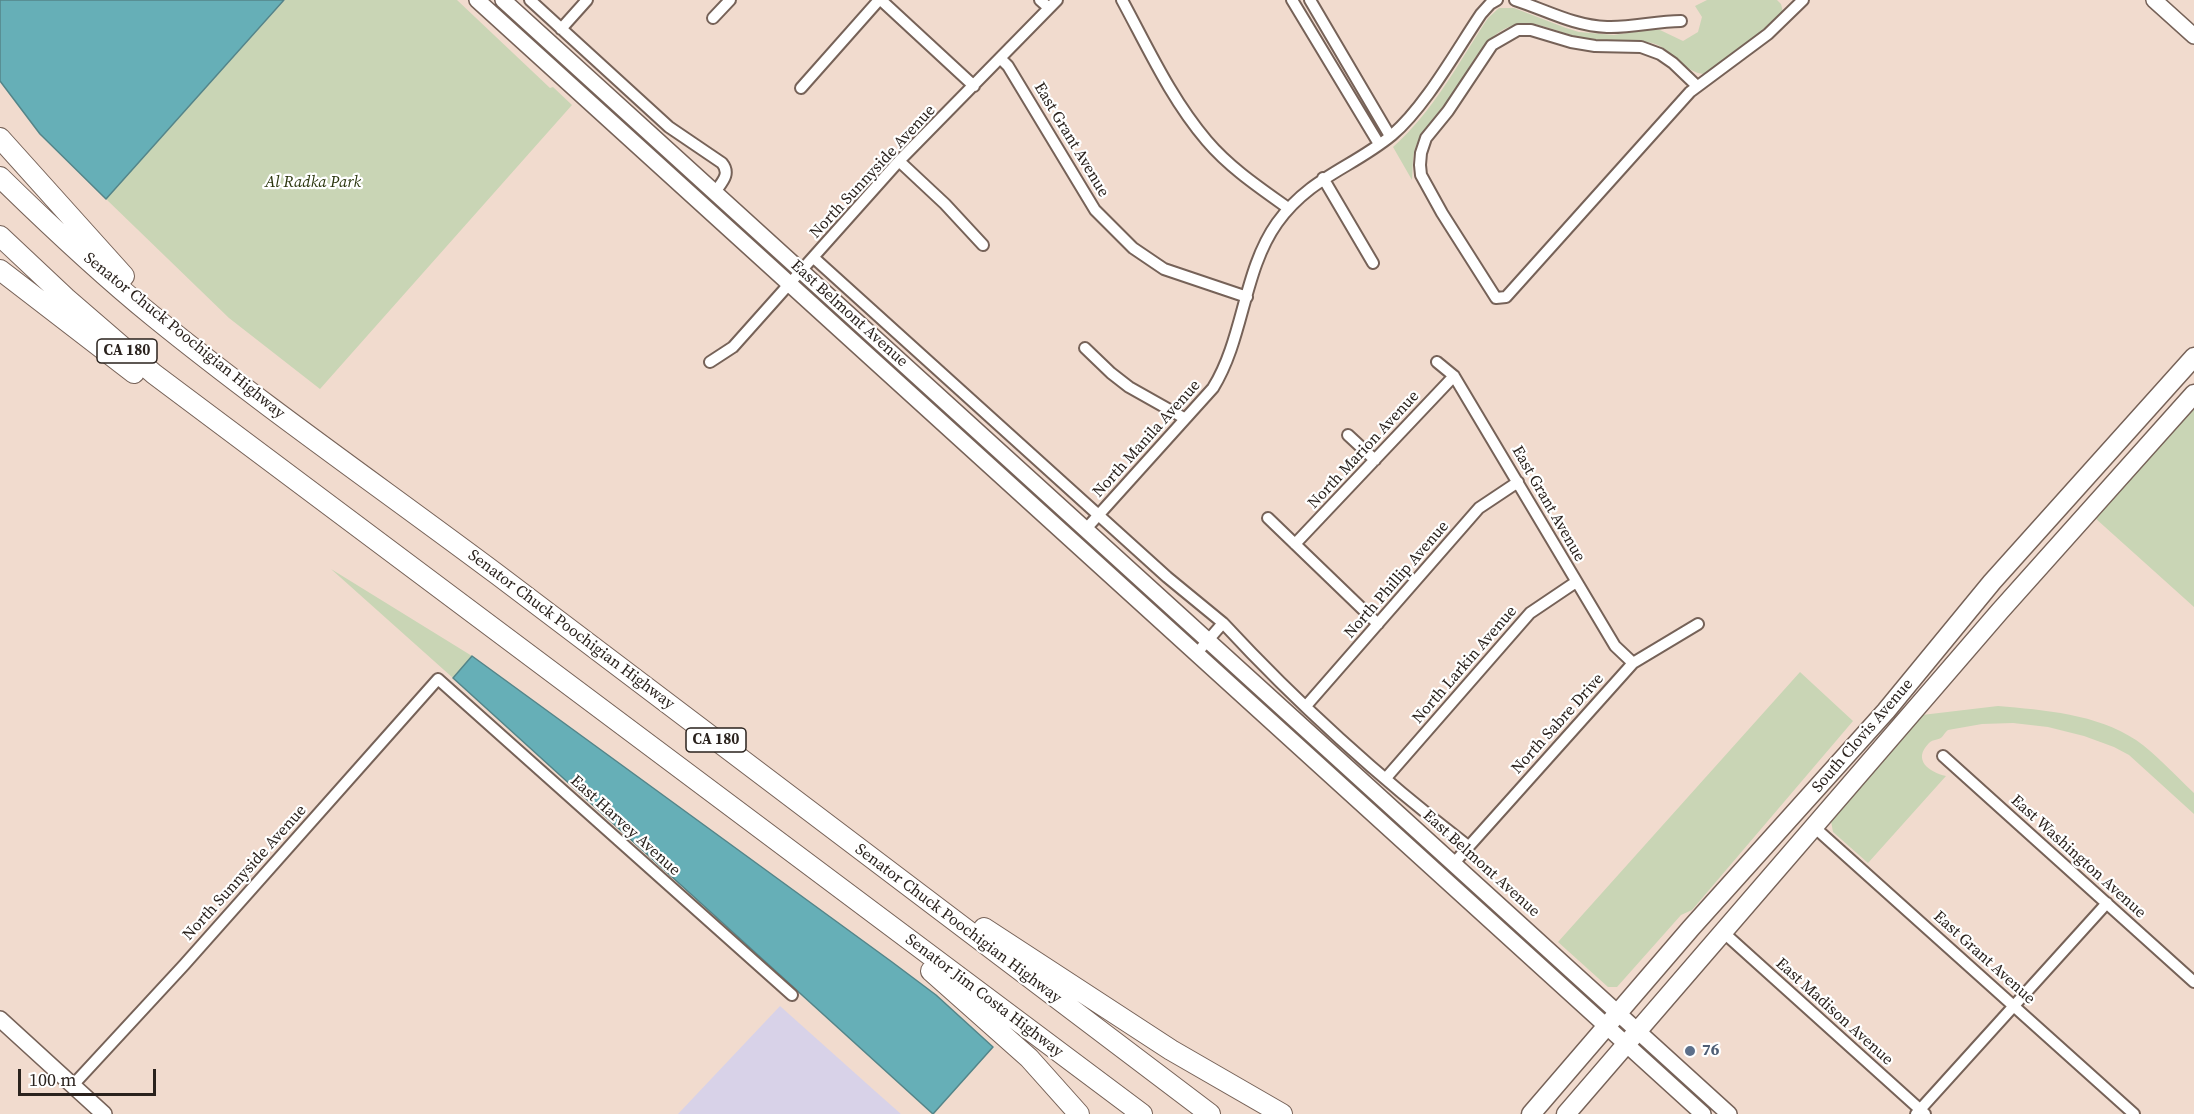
<!DOCTYPE html>
<html>
<head>
<meta charset="utf-8">
<style>
  body { margin:0 }
  #map { position:relative; width:2194px; height:1114px; overflow:hidden; background:#f1dbce; font-family:"Source Serif 4",serif }
  canvas { display:block }
  .scale { position:absolute; left:18px; top:1069px; width:138px; height:27px; box-sizing:border-box; border:3px solid #2a221d; border-top:0; padding-left:8px; font-size:18px; line-height:21px; white-space:nowrap; color:#2a221d; -webkit-text-stroke:4px #fff; paint-order:stroke }
</style>
</head>
<body>
<div id="map">
<canvas width="2194" height="1114"></canvas>
<div class="scale">100 m</div>
</div>
<script>
const g = document.querySelector('canvas').getContext('2d');
g.lineJoin = 'round';
function fill(path, color) {
  g.fillStyle = color;
  g.fill(path, 'evenodd');
}
function strokePath(path, color, width, dash) {
  g.strokeStyle = color;
  g.lineWidth = width;
  g.lineCap = dash ? 'butt' : 'round';
  g.setLineDash(dash || []);
  g.stroke(path);
}
function write(font, color, halo, rows, align = 'center') {
  g.font = font + ' "Source Serif 4",serif';
  g.lineWidth = 4.5;
  g.setLineDash([]);
  g.textBaseline = 'middle';
  g.strokeStyle = halo;
  g.fillStyle = color;
  for (const [text, x, y, turn = 0] of rows) {
    g.save();
    g.translate(x, y);
    g.rotate((+turn || 0) * Math.PI / 180);
    g.textAlign = isNaN(turn) ? turn : align;
    if (halo) g.strokeText(text, 0, 0);
    g.fillText(text, 0, 0);
    g.restore();
  }
}
const industrial = new Path2D(`
  M780 1006 875 1091 901 1114H678Z`);
const green = new Path2D(`
  M285 0H457L550 88 553 87 572 105 320 389 229 318 106 199Z
  M1707 0H1777L1781 4 1783 12 1764 30 1704 74C1685 73 1673 50 1655 44 1634 37 1609 42 1587 39 1570 36 1555 29 1539 25 1495 15 1475 58 1456 89 1445 106 1421 130 1415 149 1412 158 1413 170 1412 180L1393 147C1433 112 1459 62 1488 18L1499 8H1514L1566 28 1579 32 1614 35 1651 29 1660 30 1683 41 1698 32 1702 17 1695 6Z
  M2194 409V607L2095 518Z
  M331 569 472 656 453 678Z
  M1800 672 1853 721 1692 910 1681 915 1617 987H1608L1558 942Z
  M1998 706C2044 710 2097 714 2136 740 2156 754 2176 776 2194 793V814L2129 755 2114 747 2084 736 2048 727 2013 723 1982 724 1948 730C1945 732 1944 735 1942 737 1939 740 1933 739 1929 743 1912 760 1929 772 1946 776L1868 863 1833 832 1831 821 1922 715Z`);
const water = new Path2D(`
  M0 0H284L106 199 40 134 0 81Z
  M472 656 892 962 936 995 993 1047 933 1114 453 678Z`);
const street = new Path2D(`
  M530 0 669 127 722 163C731 174 722 182 715 192
  M881 0 974 86
  M1040 0 1049 8
  M1122 0C1148 48 1171 99 1207 141 1230 168 1260 188 1288 208
  M1292 0 1379 144
  M1310 0 1390 136
  M1515 0C1546 10 1574 26 1607 27 1632 28 1656 21 1681 21
  M713 18 730 0
  M561 29 587 0
  M1000 58 1008 66 1095 210 1133 248 1164 269 1247 297
  M1697 86 1673 63 1660 54 1641 47 1595 46 1571 42 1531 30H1518L1492 45 1448 111 1426 138 1421 153 1420 165 1421 175 1442 213 1496 298 1506 297 1690 92 1768 34 1803 0
  M801 88 879 0
  M899 161 945 204 983 245
  M1323 178 1373 263
  M814 258 1167 577 1223 623 1196 654
  M1085 348 1111 373 1129 387 1184 418
  M710 362 733 347 899 161 1057 0
  M1437 362 1454 376 1615 646 1633 663
  M1348 435 1375 460
  M1268 518 1378 624
  M1085 530 1213 388C1244 338 1243 271 1277 223 1310 177 1352 168 1392 135 1425 107 1456 51 1481 14L1490 4 1497 0
  M1295 544 1454 376
  M1223 623C1298 704 1381 779 1468 846
  M1306 706 1479 508 1518 482
  M1943 756 2194 982
  M1386 778 1530 613 1576 582
  M1813 826 2134 1114
  M1454 863 1633 663 1698 624
  M1723 932 1925 1114
  M73 1085 184 965 438 679 792 995
  M1916 1114 2107 903`);
const secondary = new Path2D(`
  M477 0 1703 1114
  M503 0 1729 1114
  M2154 0 2194 36
  M0 1019 104 1114`);
const primary = new Path2D(`
  M1531 1114 1691 928 1886 711 1992 582 2194 357
  M1566 1114 2000 611 2194 394`);
const highway = new Path2D(`
  M0 138 124 276
  M0 177C49 225 100 273 154 317 265 407 383 489 498 575 735 755 972 935 1210 1114
  M0 236 66 298 154 374 1142 1114
  M0 270 134 373
  M984 928 1171 1050 1282 1114
  M931 971 1029 1058 1079 1114`);
const markers = [
  [1690,1051,6,"#5c6f8a"]
];
const shields = [
  [127,351,60],
  [716,740,60]
];
const shieldNames = [
  ["CA 180",127,351],
  ["CA 180",716,740]
];
const streetNames = [
  ["East Grant Avenue",1071,140,59],
  ["North Sunnyside Avenue",873,172,-47],
  ["East Belmont Avenue",849,314,42],
  ["Senator Chuck Poochigian Highway",184,336,39],
  ["North Manila Avenue",1147,439,-48],
  ["North Marion Avenue",1364,450,-47],
  ["East Grant Avenue",1548,504,60],
  ["North Phillip Avenue",1397,580,-49],
  ["Senator Chuck Poochigian Highway",571,630,37],
  ["North Larkin Avenue",1465,665,-49],
  ["North Sabre Drive",1558,724,-48],
  ["South Clovis Avenue",1863,736,-49],
  ["East Harvey Avenue",625,826,42],
  ["East Washington Avenue",2078,857,42],
  ["East Belmont Avenue",1481,864,42],
  ["North Sunnyside Avenue",245,873,-48],
  ["Senator Chuck Poochigian Highway",958,924,37],
  ["East Grant Avenue",1984,958,42],
  ["Senator Jim Costa Highway",984,996,37],
  ["East Madison Avenue",1834,1012,42]
];
const parkNames = [
  ["Al Radka Park",313,183]
];
const serviceNames = [
  ["76",1702,1051]
];
fill(industrial, '#d8d2e8');
fill(green, '#c9d5b5');
fill(water, '#66afb7');
strokePath(water, '#548589', 1.5);
strokePath(street, '#766258', 14);
strokePath(secondary, '#766258', 18);
strokePath(primary, '#766258', 21);
strokePath(highway, '#766258', 22);
strokePath(street, '#fff', 10);
strokePath(secondary, '#fff', 15);
strokePath(primary, '#fff', 18);
strokePath(highway, '#fff', 20);
for (const [x, y, r, color] of markers) {
  const dot = new Path2D();
  dot.arc(x, y, r, 0, 2 * Math.PI);
  g.fillStyle = color;
  g.fill(dot);
  strokePath(dot, '#fff', 2);
}
for (const [x, y, w] of shields) {
  const box = new Path2D();
  box.roundRect(x - w / 2, y - 12, w, 24, 4.5);
  g.fillStyle = '#fff';
  g.fill(box);
  strokePath(box, '#2a221d', 1.5);
}
write('bold 15px', '#2a221d', null, shieldNames);
write('16px', '#2a221d', '#fff', streetNames);
write('italic 16px', '#2b360e', '#fff', parkNames);
write('bold 16px', '#4e5e75', '#fff', serviceNames, 'left');
</script>
</body>
</html>
